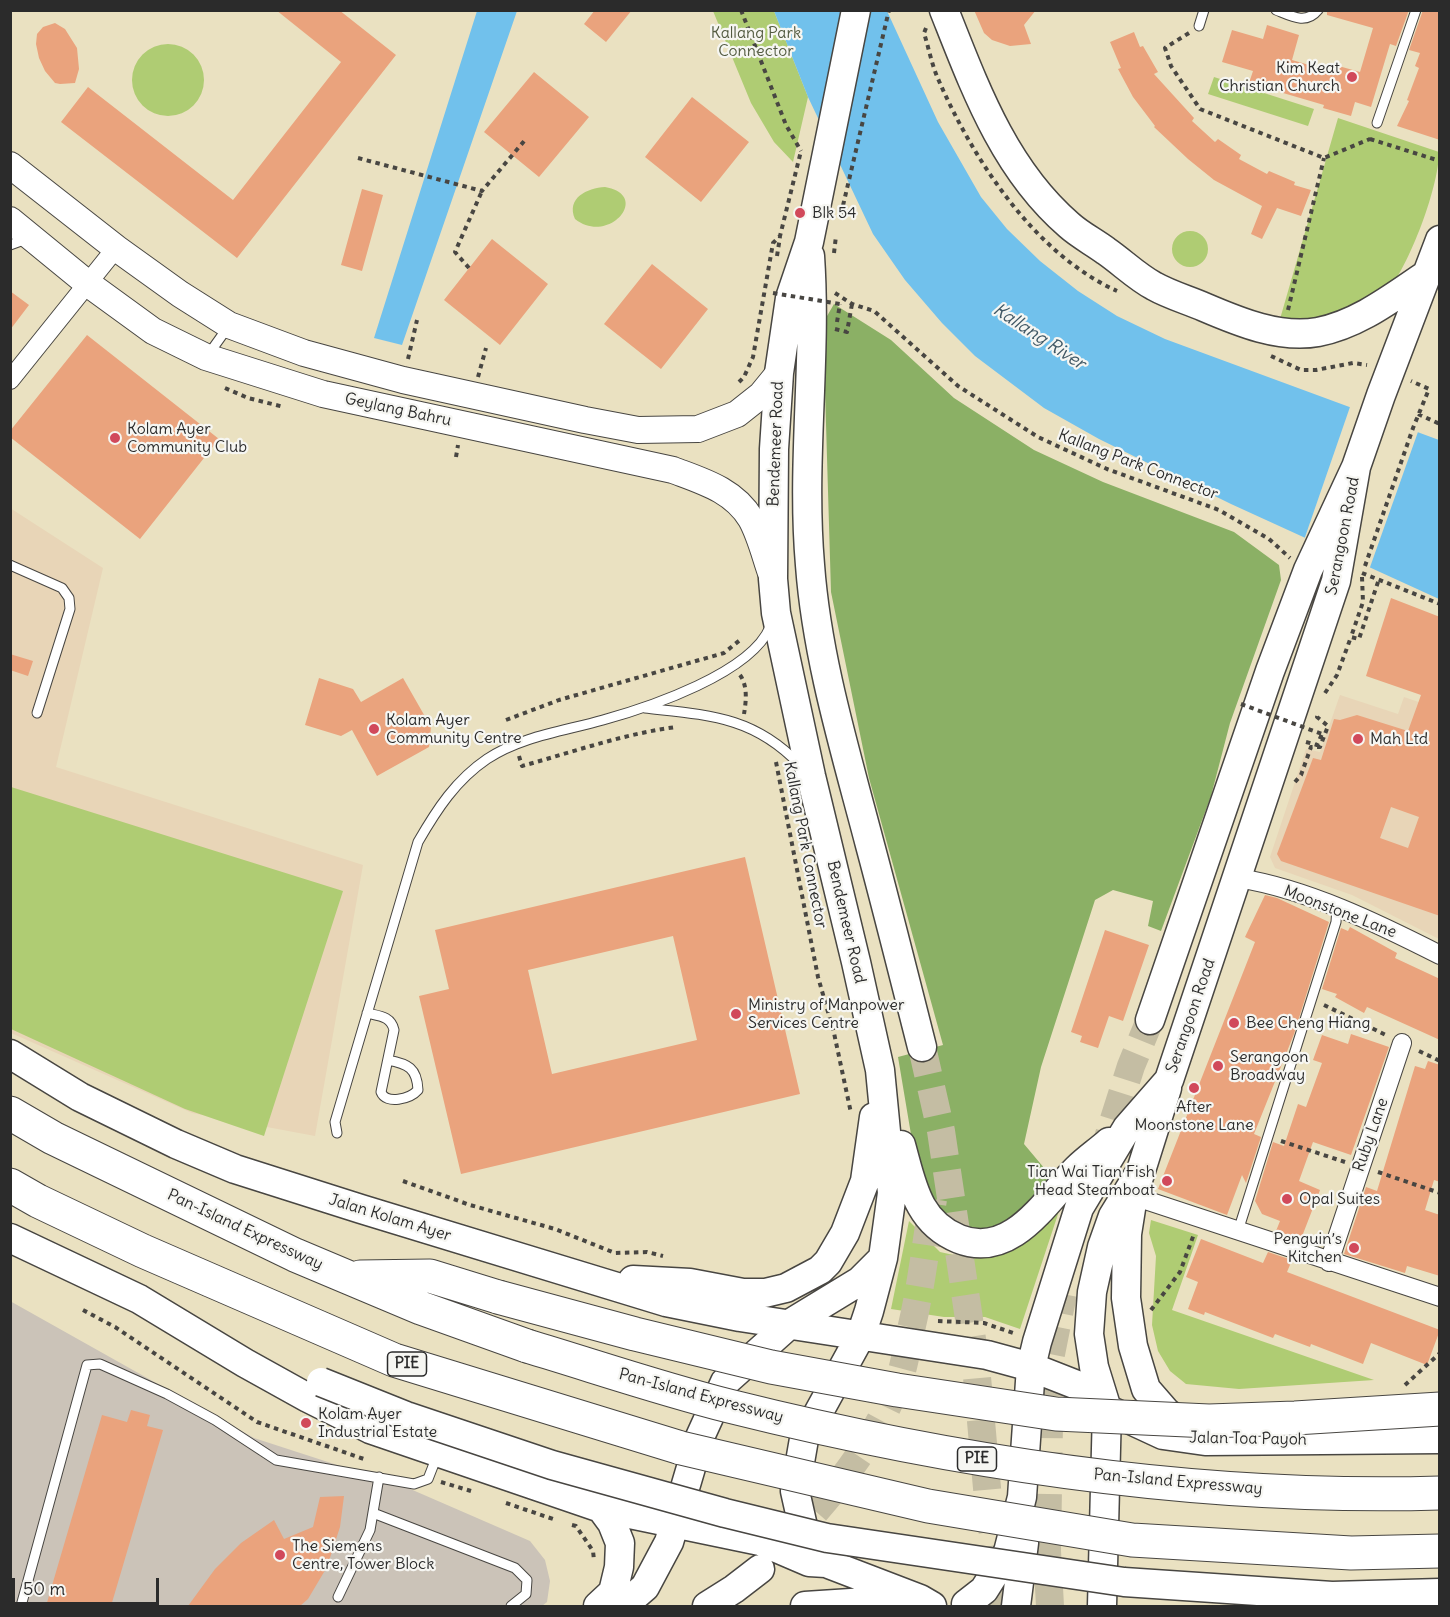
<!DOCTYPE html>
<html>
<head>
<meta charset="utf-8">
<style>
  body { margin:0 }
  #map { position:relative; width:1450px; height:1617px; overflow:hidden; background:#eae1c1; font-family:Delius,sans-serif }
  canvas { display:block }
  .frame { position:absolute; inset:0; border:12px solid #2b2b2b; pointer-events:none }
  .scale { position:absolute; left:12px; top:1578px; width:147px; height:27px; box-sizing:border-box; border:3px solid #2b2b2b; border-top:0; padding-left:8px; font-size:18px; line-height:21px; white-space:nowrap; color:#2b2b2b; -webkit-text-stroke:4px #f6f6f2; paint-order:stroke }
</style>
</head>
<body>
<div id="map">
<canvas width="1450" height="1617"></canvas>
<div class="frame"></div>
<div class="scale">50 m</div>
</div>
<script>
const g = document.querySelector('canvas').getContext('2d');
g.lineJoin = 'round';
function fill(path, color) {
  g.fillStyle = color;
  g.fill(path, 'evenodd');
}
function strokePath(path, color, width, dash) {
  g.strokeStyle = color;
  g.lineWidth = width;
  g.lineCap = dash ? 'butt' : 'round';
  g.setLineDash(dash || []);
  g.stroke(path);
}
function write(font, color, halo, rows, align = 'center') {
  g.font = font + ' Delius,sans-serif';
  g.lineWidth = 4.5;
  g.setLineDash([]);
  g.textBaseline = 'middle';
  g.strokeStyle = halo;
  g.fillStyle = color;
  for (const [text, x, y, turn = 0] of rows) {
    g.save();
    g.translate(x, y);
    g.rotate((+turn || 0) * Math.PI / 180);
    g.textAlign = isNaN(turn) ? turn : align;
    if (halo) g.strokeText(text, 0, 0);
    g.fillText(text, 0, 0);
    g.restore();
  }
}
const built = new Path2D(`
  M10 508 103 568 56 767 363 865 315 1136 192 1113 11 1033Z
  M1340 695 1398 714 1404 697 1439 709V939L1352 895 1275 868 1270 857 1306 749 1320 752Z`);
const industrial = new Path2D(`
  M10 1301 254 1438 408 1488 530 1541 545 1560 550 1581 547 1602 542 1606H11Z`);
const green = new Path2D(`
  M713 11H774L808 97 793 162 774 142 751 103Z
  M132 80a36 36 0 1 1 72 0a36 36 0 1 1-72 0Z
  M1214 77 1314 109 1308 126 1208 94Z
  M1338 118 1439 152C1439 188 1407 273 1381 300 1376 306 1344 320 1336 321 1320 324 1297 320 1280 319Z
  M605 187C652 195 609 246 575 219 566 198 587 188 605 187Z
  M1172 249a18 18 0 1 1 36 0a18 18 0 1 1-36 0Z
  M11 787 343 891 264 1136 185 1109 11 1029Z
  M1061 1205 1020 1329 985 1317H944L891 1309 909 1221 940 1252 972 1259 1001 1252Z
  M1151 1220 1198 1235 1172 1310 1374 1380 1239 1389 1186 1384 1170 1371 1158 1351 1152 1325 1156 1256 1149 1233Z`);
const forest = new Path2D(`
  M834 304 891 340 954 398 1034 450 1103 482 1234 532 1279 565 1281 580 1230 723 1211 796 1161 931 1148 926 1153 901 1113 890 1095 900 1041 1067 1024 1144 1050 1175 1037 1195 997 1229 973 1230 933 1207 919 1182 898 1057 943 1045 869 778 831 592 823 323Z`);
const water = new Path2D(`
  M477 11H517L402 345 374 338Z
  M774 11H887L938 122 981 197 1007 229 1040 261 1078 291 1117 316 1165 339 1439 440V599L1231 504 1099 439 1044 408 975 356 942 323 905 280 873 234 808 97Z`);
const pier = new Path2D(`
  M1351 404 1419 429 1369 570 1304 540Z`);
const building = new Path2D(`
  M276 10H339L396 55 237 258 61 122 88 87 233 200 341 62Z
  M595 10H632L606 42 584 24Z
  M974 10H1036L1024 25 1031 44 1010 46 992 40 984 33Z
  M1327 10H1409L1396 46 1390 44 1371 107 1355 102 1351 116 1323 108 1324 105 1249 83 1253 71 1222 62 1232 30 1263 39 1267 25 1299 35 1292 60 1333 72 1335 65 1360 72 1373 28 1327 15Z
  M1423 10H1440V140L1397 126 1409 101 1407 100 1419 68 1415 66 1420 53 1409 50Z
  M55 23 65 29 77 48 79 69 75 83 60 84 55 83 45 71 39 58 36 44 37 34 43 27Z
  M1134 32 1140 47 1143 46 1158 72 1154 74 1194 118 1192 121 1215 142 1218 139 1241 155 1239 159 1267 174 1269 171 1295 182 1294 185 1311 190 1301 216 1277 208 1262 239 1251 234 1262 206 1214 180 1188 159 1154 127 1155 126 1133 97 1118 69 1121 68 1110 42Z
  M534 72 589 117 539 177 484 132Z
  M692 97 749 142 701 202 645 157Z
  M362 189 383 195 362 271 341 265Z
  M492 239 548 284 500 345 444 300Z
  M652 264 708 309 661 369 604 324Z
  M10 291 29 305 10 330Z
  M87 335 219 439 140 539 10 437V431Z
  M1391 598 1440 617V916L1281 861 1277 854 1313 758 1321 760 1334 719 1340 720 1357 715 1408 731 1421 695 1366 676ZM1391 807 1419 817 1408 848 1380 838Z
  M10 654 33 661 28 676 10 670Z
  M319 678 353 689 361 702 403 678 431 727 429 747 377 776 352 730 341 736 305 725Z
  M745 857 800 1094 461 1174 419 996 449 989 435 930ZM673 936 697 1040 552 1074 528 970Z
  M1265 895 1277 898 1329 922 1294 1034 1254 1134 1261 1137 1246 1183 1242 1175 1227 1215 1158 1189 1255 942 1245 937Z
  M1350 927 1397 953 1395 958 1440 979V1040L1367 1007 1364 1013 1335 997 1337 994 1322 989 1341 928 1348 931Z
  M1105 930 1149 945 1123 1021 1109 1016 1098 1048 1080 1042 1082 1036 1071 1032Z
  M1351 1034 1389 1047 1351 1155 1313 1142 1299 1181 1320 1190 1301 1239 1276 1231 1280 1221 1262 1214 1255 1201 1273 1142 1284 1146 1298 1104 1306 1107 1322 1063 1313 1060 1322 1035 1348 1044Z
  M1428 1061 1440 1065V1182L1434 1180 1425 1210 1440 1215V1276L1407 1266 1405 1273 1344 1254 1366 1187 1377 1191 1415 1066 1425 1069Z
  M1201 1239 1263 1263 1268 1252 1292 1260 1287 1272 1440 1330 1427 1365 1371 1343 1363 1364 1311 1344 1310 1347 1275 1334 1273 1338 1205 1312 1204 1315 1188 1309 1198 1282 1186 1277Z
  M131 1410 150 1415 147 1426 163 1430 111 1606H46L102 1415 127 1422Z
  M344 1496 340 1527 327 1567 308 1599 300 1606H188L215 1569 241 1543 274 1520 284 1539 313 1527 320 1497Z`);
const primaryTunnel = new Path2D(`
  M922 1047 941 1131 976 1366 989 1510 1005 1606
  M1101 1160 1131 1066 1150 1020
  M787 1542C834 1494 879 1437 901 1374 905 1361 907 1347 910 1334 921 1289 926 1244 933 1199
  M1050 1606 1047 1551 1050 1359 1063 1294`);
const path = new Path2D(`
  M741 10 786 125 801 151
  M926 28 924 33C929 49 932 66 939 81 974 161 1035 254 1117 291
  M1189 33 1165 48 1171 66 1200 109 1324 158 1370 139 1372 135
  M1370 139 1440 161
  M358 158 482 191 525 140
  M841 214 889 10
  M834 253 836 236
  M777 256 780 237
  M469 268 455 252 482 191
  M835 293 852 304 874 311 958 386 1038 437 1107 469 1219 510 1269 539 1290 558
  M1288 310 1324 158
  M837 322 840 304
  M835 329 847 332 852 304
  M1271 356 1301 370H1316L1353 363 1367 365
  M408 359 417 320
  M478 377 486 348
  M739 382 744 377 753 357 773 243 780 236 801 151
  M225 388 248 398 284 407
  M1418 414 1440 424
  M456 457 458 445
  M1365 566 1413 428 1429 389 1411 381
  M1362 573 1440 604
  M1362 577 1363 602 1351 637 1359 639 1379 579
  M740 675C748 686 746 702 744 714
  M1325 693 1337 675 1351 637
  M506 720 559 700 724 653 740 640
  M1306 742 1317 745 1322 734
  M519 756 522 766C573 752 623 734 676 727
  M776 762 818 977 834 1033 851 1113
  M1295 782 1301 775 1311 747H1320L1328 726 1317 717 1318 714
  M1324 1005 1388 1036
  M1419 1051 1440 1061
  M1281 1141 1345 1162
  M1378 1172 1440 1193
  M403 1181 470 1205 555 1229 615 1253 647 1252 663 1256
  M83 1310 115 1327 257 1422 364 1459
  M1151 1310 1180 1272 1194 1234
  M938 1321 984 1323 1016 1334
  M1405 1385 1440 1353
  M441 1482 471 1491
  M506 1503 553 1519
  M572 1525 576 1526 593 1551 594 1560`);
const lane = new Path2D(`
  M1276 10C1291 16 1306 25 1318 10
  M1199 26 1204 10
  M1377 123 1416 10
  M10 245 29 238
  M208 355 228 327
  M10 565 62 588 69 598 70 609 37 713
  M645 708C707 715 753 716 799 764
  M367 1013C379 1016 391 1016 394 1030L381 1092C386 1105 410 1099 418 1090 417 1068 408 1064 388 1060
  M337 1133 335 1122 418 842C437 809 456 780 487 759 522 736 565 731 603 720 650 707 751 673 770 627
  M1238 1231 1336 922 1337 908
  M373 1513 515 1568 527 1580 526 1594 511 1606
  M338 1597 370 1530 379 1477
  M21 1606 87 1365 100 1364 167 1394 215 1420 276 1460 414 1484 428 1479 437 1456`);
const street = new Path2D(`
  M10 380 116 248
  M1238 878C1307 889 1377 923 1440 955
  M1133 1196 1440 1297
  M1329 1262 1402 1043`);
const secondary = new Path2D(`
  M10 165 116 248 180 294 229 325 304 353 403 380 585 420 638 430 698 429 737 414 761 395 779 373
  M10 220 87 283 153 331 206 357 323 394 673 470C702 481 734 490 751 519 760 535 765 556 771 573`);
const primary = new Path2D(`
  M944 10C975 88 1004 169 1069 225 1080 235 1094 242 1106 251 1122 262 1137 277 1154 286 1170 295 1188 300 1204 307 1239 322 1280 339 1318 332 1359 324 1393 297 1426 275
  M810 256C817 359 801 462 810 565 817 660 846 753 870 845 888 912 905 980 922 1047
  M1150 1020 1270 671 1308 570 1356 467 1381 395 1440 240
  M10 1054 80 1097 176 1144 235 1169 361 1209 666 1302 740 1317 987 1355 1031 1367 1082 1387 1107 1409 1163 1435 1205 1441 1440 1439
  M1167 1088 1133 1196 1127 1234 1126 1298 1133 1346 1146 1389 1166 1412 1185 1427
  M901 1145C912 1184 917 1222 959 1239 1012 1260 1046 1200 1077 1169 1087 1159 1099 1151 1109 1142
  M10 1238 139 1299 245 1363 308 1398 370 1429 601 1508 760 1541 809 1562 826 1563 920 1599 932 1606
  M633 1280 690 1283 743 1293H765L786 1288 820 1270 828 1262 845 1233 865 1181 874 1117
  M826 1563 804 1531 795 1491 804 1439 861 1335 869 1311 883 1258 892 1193 880 1070 856 962 811 776 776 613 773 579 774 449 779 373 790 298 809 242 856 10
  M966 1604 984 1590 1008 1552 1022 1497 1031 1367 1037 1342 1079 1208 1127 1128 1169 1080 1336 581 1356 467
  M598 1606 613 1592 619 1567 620 1543 612 1523 601 1508
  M623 1606 645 1587 669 1542 700 1437 725 1382 791 1323 860 1281 883 1258
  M707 1606 734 1589 760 1569
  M805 1606 912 1599
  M1016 1606 1024 1543
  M1102 1606 1107 1409 1094 1367 1089 1334 1092 1292 1102 1247 1113 1216 1140 1172`);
const highway = new Path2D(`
  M10 1113 53 1138 295 1255 421 1308 527 1346
  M10 1185 38 1201 143 1251 394 1360 681 1448
  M360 1277 430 1276 498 1297`);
const pathBridge = new Path2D(`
  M773 293 840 304
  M1241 704 1322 734`);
const primaryBridge = new Path2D(`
  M321 1382 406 1416 552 1465 725 1513 827 1538 1124 1582 1332 1596 1440 1593`);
const highwayBridge = new Path2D(`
  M498 1297 635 1334 771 1367 897 1390 1056 1414 1209 1421 1295 1418 1440 1409
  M527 1346C594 1366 661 1389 729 1406 961 1464 1200 1500 1440 1493
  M681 1448 928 1506 1132 1540 1351 1553 1440 1551`);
const markers = [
  [1352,77,6,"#d1495b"],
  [800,213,6,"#d1495b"],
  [115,438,6,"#d1495b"],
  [374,729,6,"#d1495b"],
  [1358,739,6,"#d1495b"],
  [736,1014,6,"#d1495b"],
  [1234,1023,6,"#d1495b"],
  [1218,1066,6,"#d1495b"],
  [1194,1088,6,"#d1495b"],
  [1167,1181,6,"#d1495b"],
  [1287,1199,6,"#d1495b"],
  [1354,1248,6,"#d1495b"],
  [306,1423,6,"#d1495b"],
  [280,1555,6,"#d1495b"]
];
const shields = [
  [407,1364,39],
  [977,1459,39]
];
const shieldNames = [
  ["PIE",407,1364],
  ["PIE",977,1459]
];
const parkNames = [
  ["Kallang Park",756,33],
  ["Connector",756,51]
];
const poiNames = [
  ["Kim Keat",1340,68,"right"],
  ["Christian Church",1340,86,"right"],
  ["Blk 54",812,213],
  ["Kolam Ayer",127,429],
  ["Community Club",127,447],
  ["Kolam Ayer",386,720],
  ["Community Centre",386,738],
  ["Mah Ltd",1370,739],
  ["Ministry of Manpower",748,1005],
  ["Services Centre",748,1023],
  ["Bee Cheng Hiang",1246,1023],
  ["Serangoon",1230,1057],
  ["Broadway",1230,1075],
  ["After",1194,1107,"center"],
  ["Moonstone Lane",1194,1125,"center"],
  ["Tian Wai Tian Fish",1155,1172,"right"],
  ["Head Steamboat",1155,1190,"right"],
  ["Opal Suites",1299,1199],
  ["Penguin’s",1342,1239,"right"],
  ["Kitchen",1342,1257,"right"],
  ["Kolam Ayer",318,1414],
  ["Industrial Estate",318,1432],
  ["The Siemens",292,1546],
  ["Centre, Tower Block",292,1564]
];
const streetNames = [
  ["Geylang Bahru",398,410,12],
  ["Bendemeer Road",776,444,-88],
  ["Kallang Park Connector",1138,465,21],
  ["Serangoon Road",1343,536,-79],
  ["Kallang Park Connector",805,845,79],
  ["Moonstone Lane",1340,912,21],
  ["Bendemeer Road",846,922,77],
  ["Serangoon Road",1191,1016,-71],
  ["Ruby Lane",1371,1135,-71],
  ["Jalan Kolam Ayer",390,1218,17],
  ["Pan-Island Expressway",245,1230,25],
  ["Pan-Island Expressway",701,1396,15],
  ["Jalan Toa Payoh",1248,1439,1],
  ["Pan-Island Expressway",1178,1482,5]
];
const waterNames = [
  ["Kallang River",1039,337,33]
];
fill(built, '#e8d5b7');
fill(industrial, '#cbc3b8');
fill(green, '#afcc73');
fill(forest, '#8bb065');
fill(water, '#71c1ec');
fill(pier, '#eae1c1');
fill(building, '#eaa37d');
strokePath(primaryTunnel, '#c4bda3', 28, [28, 14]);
strokePath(lane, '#484642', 11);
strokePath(street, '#484642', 20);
strokePath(secondary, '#484642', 28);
strokePath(primary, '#484642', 31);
strokePath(highway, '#484642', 35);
strokePath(path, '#484642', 4, [4.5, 4.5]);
strokePath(lane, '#fff', 9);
strokePath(street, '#fff', 18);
strokePath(secondary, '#fff', 26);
strokePath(primary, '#fff', 28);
strokePath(highway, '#fff', 33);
strokePath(primaryBridge, '#484642', 31, []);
strokePath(highwayBridge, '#484642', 35, []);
strokePath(pathBridge, '#484642', 4, [4.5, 4.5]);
strokePath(primaryBridge, '#fff', 28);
strokePath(highwayBridge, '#fff', 33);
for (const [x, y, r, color] of markers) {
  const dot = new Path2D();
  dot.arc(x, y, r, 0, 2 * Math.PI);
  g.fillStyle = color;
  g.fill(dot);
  strokePath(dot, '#f6f6f2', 2);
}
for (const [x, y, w] of shields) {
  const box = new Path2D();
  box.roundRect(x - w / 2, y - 12, w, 24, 4.5);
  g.fillStyle = '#f6f6f2';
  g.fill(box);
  strokePath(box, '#2b2b2b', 1.5);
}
write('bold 15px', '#2b2b2b', null, shieldNames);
write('16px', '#535b41', '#f6f6f2', parkNames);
write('16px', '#2b2b2b', '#f6f6f2', poiNames, 'left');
write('16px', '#2b2b2b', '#f6f6f2', streetNames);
write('italic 18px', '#405865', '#f6f6f2', waterNames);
</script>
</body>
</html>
